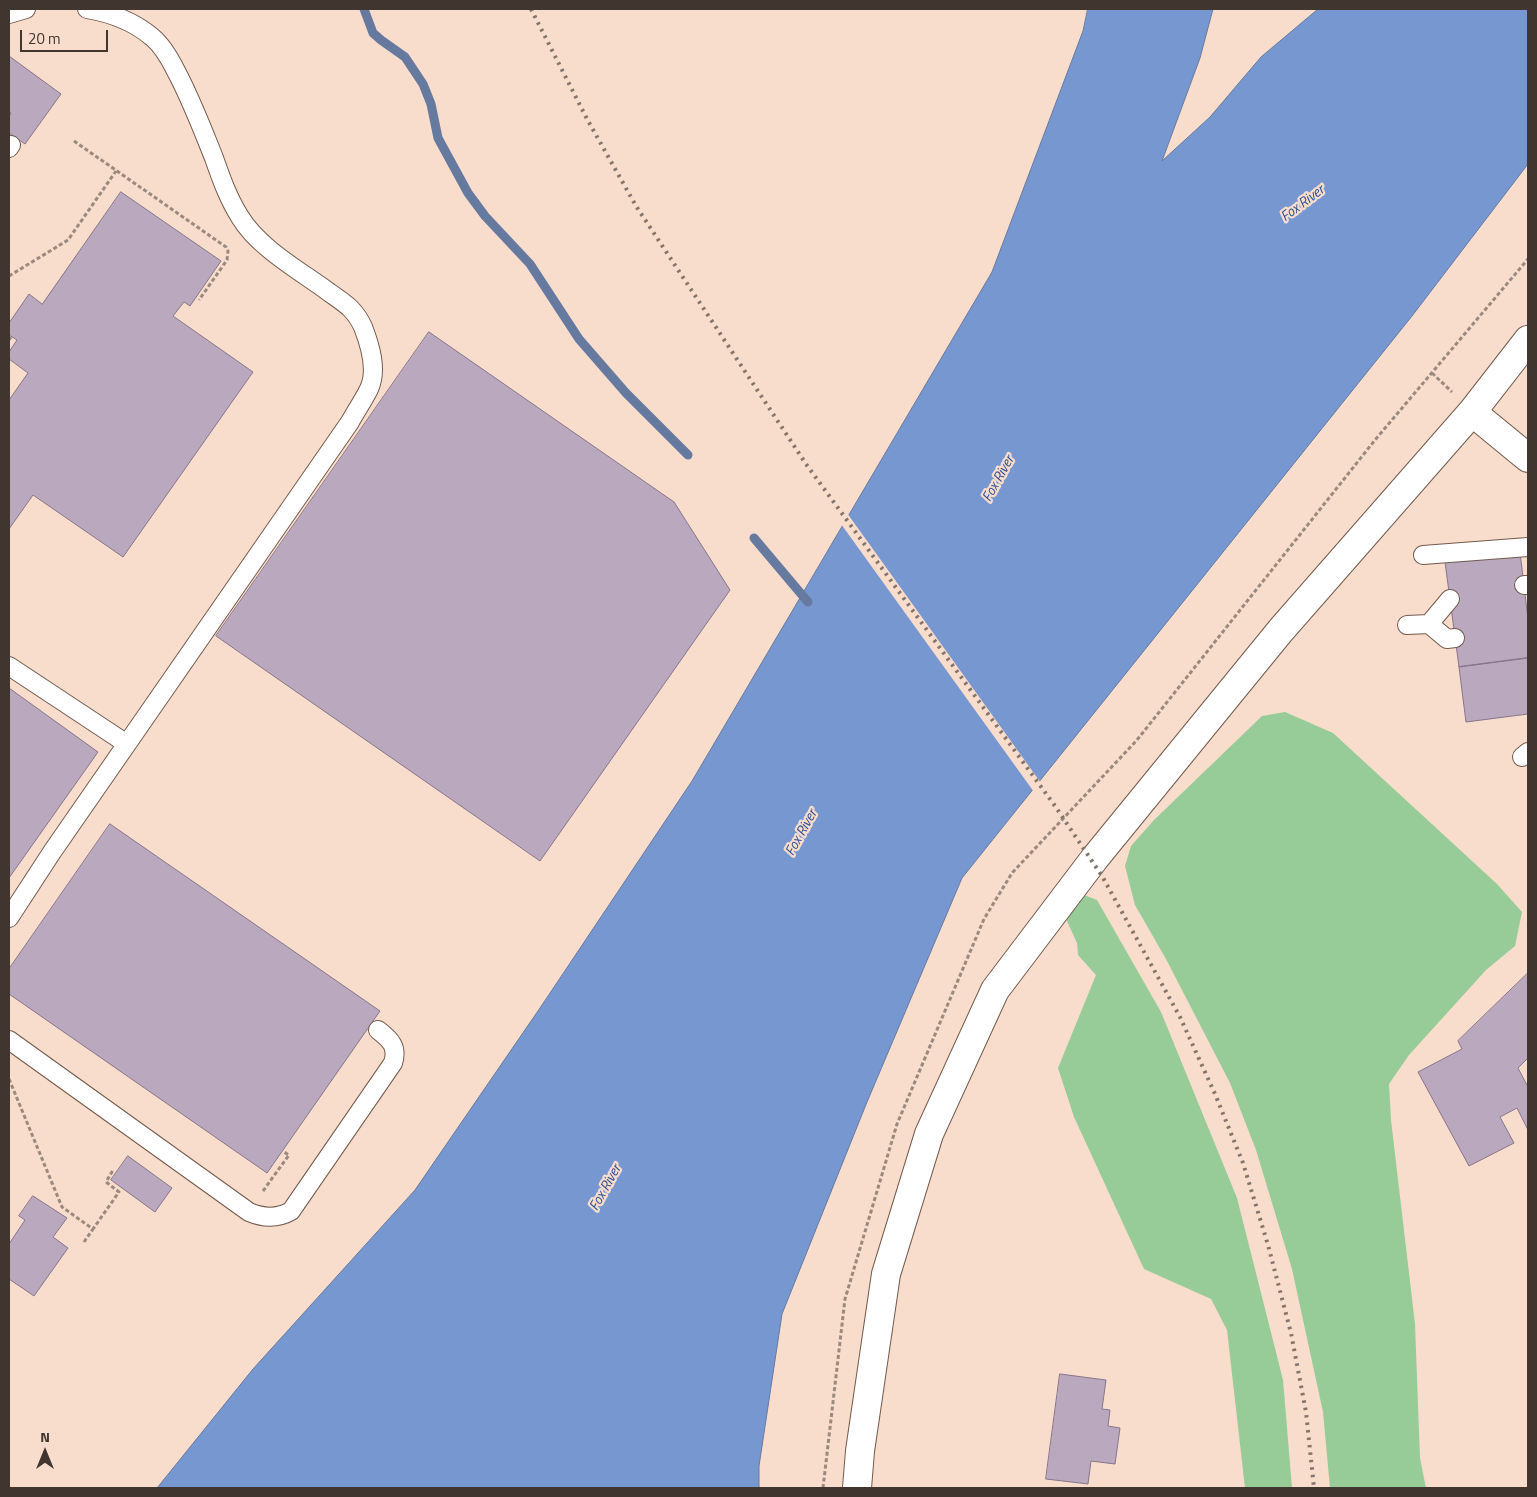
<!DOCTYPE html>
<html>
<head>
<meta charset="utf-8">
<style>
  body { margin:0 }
  #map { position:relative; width:1537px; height:1497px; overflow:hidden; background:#f8dccc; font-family:"Titillium Web",sans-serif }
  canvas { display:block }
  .frame { position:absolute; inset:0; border:10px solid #40352f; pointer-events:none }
  .north { position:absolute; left:20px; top:1427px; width:50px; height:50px; -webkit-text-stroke:4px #f8dccc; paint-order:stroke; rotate:0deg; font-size:14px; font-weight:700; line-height:20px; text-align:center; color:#40352f }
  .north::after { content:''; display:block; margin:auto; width:18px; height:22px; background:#40352f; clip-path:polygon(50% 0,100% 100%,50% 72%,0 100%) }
  .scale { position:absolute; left:20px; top:30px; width:88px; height:22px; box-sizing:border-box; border:2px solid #40352f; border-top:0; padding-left:6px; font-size:15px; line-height:18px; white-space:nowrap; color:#40352f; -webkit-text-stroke:4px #f8dccc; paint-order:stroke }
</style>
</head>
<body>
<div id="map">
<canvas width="1537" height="1497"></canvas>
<div class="frame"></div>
<div class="north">N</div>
<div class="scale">20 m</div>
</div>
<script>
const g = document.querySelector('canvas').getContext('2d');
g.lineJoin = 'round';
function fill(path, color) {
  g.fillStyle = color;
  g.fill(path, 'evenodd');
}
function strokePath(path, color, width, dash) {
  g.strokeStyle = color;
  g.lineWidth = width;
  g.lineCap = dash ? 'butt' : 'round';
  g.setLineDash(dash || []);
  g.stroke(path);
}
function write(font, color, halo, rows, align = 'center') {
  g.font = font + ' "Titillium Web",sans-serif';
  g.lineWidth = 4.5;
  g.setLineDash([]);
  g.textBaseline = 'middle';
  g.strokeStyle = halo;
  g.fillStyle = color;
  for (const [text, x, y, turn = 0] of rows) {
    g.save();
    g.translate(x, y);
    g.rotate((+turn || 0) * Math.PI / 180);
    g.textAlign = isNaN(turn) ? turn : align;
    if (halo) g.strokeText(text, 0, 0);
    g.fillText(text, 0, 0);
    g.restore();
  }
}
const green = new Path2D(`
  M1285 712 1333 733 1497 884 1522 912 1515 946 1486 970 1409 1055 1389 1084 1391 1120 1415 1324 1420 1458 1426 1488H1330L1323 1412 1292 1269 1256 1150 1230 1083 1166 959 1135 905 1125 866 1131 846 1154 820 1262 716Z
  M1084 895 1097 900 1161 1012 1237 1198 1283 1380 1292 1488H1245L1227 1330 1211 1299 1144 1269 1074 1117 1058 1068 1096 975 1078 955 1077 943 1066 919Z`);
const water = new Path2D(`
  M1088 9H1213L1200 58 1162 161 1210 117 1261 57 1318 9H1528V164L1412 316 962 878 867 1102 782 1314 759 1466V1488H157L253 1369 415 1190 540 1008 692 781 992 272 1083 31Z`);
const pier = new Path2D(`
  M847 513 1041 783 1034 792 841 524Z`);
const stream = new Path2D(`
  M364 9 373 33 381 40 405 57 423 84 431 104 438 138 468 193 485 216 530 264 579 339 626 393 688 455
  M754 538 808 602`);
const building = new Path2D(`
  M9 56 61 94 25 144 9 133V117L11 113 9 112Z
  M121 192 221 261 190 306 184 302 173 316 253 372 123 557 33 495 9 529V400L28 373 9 359V352L17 340 9 335V323L29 294 42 304Z
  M429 332 674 502 730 590 540 861 216 636Z
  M1520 552 1528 619V658L1459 667 1445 562Z
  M1528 658V714L1466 722 1459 667Z
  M9 688 98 752 9 878Z
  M110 824 380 1011 267 1173 9 994V969Z
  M1528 973V1058L1518 1068 1528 1087V1130L1517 1108 1500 1117 1514 1143 1469 1166 1418 1072 1462 1049 1458 1041Z
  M128 1156 172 1188 155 1212 111 1180Z
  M33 1196 67 1218 53 1237 68 1248 34 1296 9 1279V1244L25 1220 19 1216Z
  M1060 1374 1106 1380 1102 1409 1110 1410 1108 1426 1120 1428 1115 1464 1091 1461 1088 1484 1046 1479Z`);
const path = new Path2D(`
  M74 141 226 247 228 251 227 260 199 300
  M9 276 68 240 116 171
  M9 340 11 337
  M1432 373 1452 392
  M9 1079 62 1207 93 1229 119 1192 106 1182 113 1170
  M263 1191 289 1155 284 1152
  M84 1242 93 1229
  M823 1488 845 1299 897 1124 984 919 1012 873 1137 740 1375 440 1528 259`);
const service = new Path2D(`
  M9 14 26 9
  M9 148 11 145
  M1423 555 1528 547
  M1524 585H1528
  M1429 624 1447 639 1455 638
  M1407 625 1429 624 1450 599
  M9 666 127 744
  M1522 757 1528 752
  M9 918 52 852 350 422C356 411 363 401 369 389 378 370 370 345 363 327 354 307 342 302 326 290 297 269 258 247 240 217 228 198 221 178 214 158 202 128 191 99 176 71 170 59 162 45 152 37 133 21 111 13 87 9
  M9 1040 249 1212C263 1218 277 1219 291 1211L393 1063C398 1047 391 1040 378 1030`);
const tertiary = new Path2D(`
  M1472 412 1528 458
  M857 1488 860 1451 886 1274 929 1134 995 990 1095 858 1281 630 1472 412 1528 340`);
const rail = new Path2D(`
  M531 9 587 119 636 206 806 464 1055 806 1102 876 1180 1017 1215 1094 1243 1163 1268 1245 1291 1333 1306 1412 1314 1488`);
const waterNames = [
  ["Fox River",1303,204,-37],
  ["Fox River",999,479,-61],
  ["Fox River",802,833,-61],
  ["Fox River",606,1188,-61]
];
fill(green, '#97cc98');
fill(water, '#7797d0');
strokePath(water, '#667aa0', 1);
fill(pier, '#f8dccc');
strokePath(stream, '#667aa0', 9);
fill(building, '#baa8be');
strokePath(building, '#86758a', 1);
strokePath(service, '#725b4d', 20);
strokePath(tertiary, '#725b4d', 30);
strokePath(path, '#9c897e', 3, [4, 2.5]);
strokePath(service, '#fff', 18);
strokePath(tertiary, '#fff', 28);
strokePath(rail, '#85746a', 4, [2.5, 5]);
write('italic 14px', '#2a4e94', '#f8dccc', waterNames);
</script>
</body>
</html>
